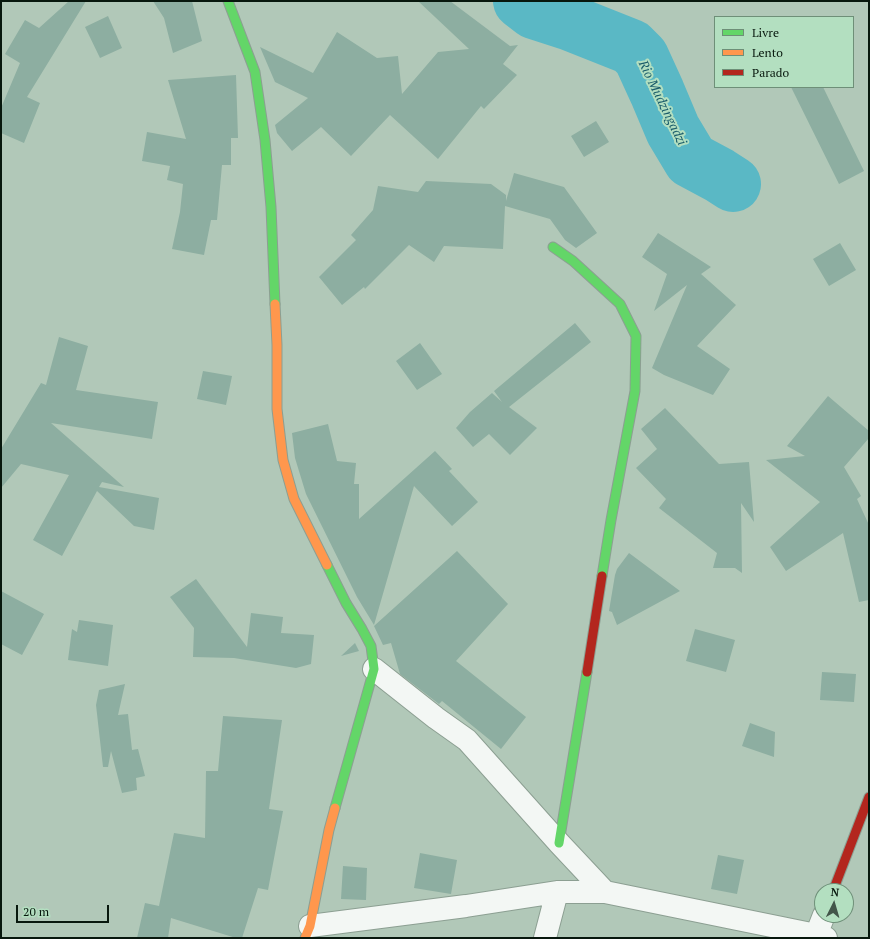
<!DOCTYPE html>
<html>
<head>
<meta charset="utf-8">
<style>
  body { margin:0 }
  #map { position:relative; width:870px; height:939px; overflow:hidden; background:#b1c8b8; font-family:"PT Serif",serif }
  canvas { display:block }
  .frame { position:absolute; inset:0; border:2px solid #07170d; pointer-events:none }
  .legend { position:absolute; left:714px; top:16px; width:140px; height:72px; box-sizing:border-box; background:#b3dfc0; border:1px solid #6e8f78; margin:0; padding:5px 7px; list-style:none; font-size:12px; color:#07170d }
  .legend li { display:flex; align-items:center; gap:8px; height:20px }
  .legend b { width:20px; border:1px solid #6e8f78 }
  .north { position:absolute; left:814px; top:883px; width:40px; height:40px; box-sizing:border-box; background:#b3dfc0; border:1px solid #6e8f78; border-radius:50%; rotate:5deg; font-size:11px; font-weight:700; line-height:16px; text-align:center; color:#07170d }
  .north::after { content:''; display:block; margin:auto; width:14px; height:18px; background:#425549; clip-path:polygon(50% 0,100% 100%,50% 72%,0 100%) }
  .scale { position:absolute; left:16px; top:905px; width:93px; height:18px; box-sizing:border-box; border:2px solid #07170d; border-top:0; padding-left:5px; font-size:12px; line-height:14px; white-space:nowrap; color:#07170d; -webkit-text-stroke:3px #b3dfc0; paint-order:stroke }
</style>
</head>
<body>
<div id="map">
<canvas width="870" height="939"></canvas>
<div class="frame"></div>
<ul class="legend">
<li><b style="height:5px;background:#63d668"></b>Livre</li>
<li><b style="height:5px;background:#ff974d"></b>Lento</li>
<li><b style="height:5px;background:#b3261e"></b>Parado</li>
</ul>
<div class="north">N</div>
<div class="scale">20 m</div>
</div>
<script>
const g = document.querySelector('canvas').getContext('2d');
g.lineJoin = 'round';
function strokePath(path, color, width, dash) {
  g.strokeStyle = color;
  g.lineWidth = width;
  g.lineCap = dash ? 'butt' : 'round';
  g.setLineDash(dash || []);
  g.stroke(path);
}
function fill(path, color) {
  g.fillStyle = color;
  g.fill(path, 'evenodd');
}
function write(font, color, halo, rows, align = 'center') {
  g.font = font + ' "PT Serif",serif';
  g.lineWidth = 4;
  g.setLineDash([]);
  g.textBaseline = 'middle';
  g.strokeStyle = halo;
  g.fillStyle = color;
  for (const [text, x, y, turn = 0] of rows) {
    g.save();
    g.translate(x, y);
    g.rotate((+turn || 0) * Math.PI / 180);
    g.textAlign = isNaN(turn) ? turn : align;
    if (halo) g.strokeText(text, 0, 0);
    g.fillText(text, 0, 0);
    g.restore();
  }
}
const river = new Path2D(`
  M521 1 534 11 568 22 631 47 641 57 657 92 673 130 691 160 719 175 733 184`);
const building = new Path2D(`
  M69 1H86L27 97 40 103 24 143 1 133V108L20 63 5 54 25 20 39 28Z
  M153 1H192L202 41 173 53 164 18Z
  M418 1H450L510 46 518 45 503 64 517 75 484 109 481 106 438 159 390 115 351 156 321 127 292 151 277 133 275 125 308 98 275 82 260 47 313 73 337 32 377 58 398 56 402 94 438 52 469 49Z
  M108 16 122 48 100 58 85 27Z
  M236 75 238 138H231V165H222L217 220H211L204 255 172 249 180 212 183 184 167 180 170 166 142 161 147 132 186 139 168 80Z
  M791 87H823L864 171 839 184Z
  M596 121 609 142 584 157 571 136Z
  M514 173 564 187 597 233 576 248 565 240 550 219 505 206 503 249 444 246 434 262 409 245 365 289 364 287 342 305 319 277 356 240 351 235 373 210 378 186 418 192 426 181 491 184 506 195V201Z
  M658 233 711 267 701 274 736 305 697 346 730 369 713 395 664 375 652 368 687 285 654 311 667 274 642 257Z
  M840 243 856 270 829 286 813 259Z
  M575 323 591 342 509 407 537 428 510 455 489 434 473 447 456 428 470 412 492 393 502 402 494 391Z
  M59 337 88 346 76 390 158 402 152 439 51 423 124 487 102 482 99 487 159 498 154 530 134 526 97 491 62 556 33 540 69 475 21 464 1 488V449L41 383 46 385Z
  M420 343 442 374 417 390 396 361Z
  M203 371 232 376 226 405 197 399Z
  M828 396 869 431V438L844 467 861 496 857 499 869 525V600L859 602 843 533 786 571 770 547 820 502 766 460 805 456 787 446Z
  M665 408 719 464 749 462 754 522 741 503 742 573 735 568H713L717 553 659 508 666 499 636 468 657 449 641 429Z
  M328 424 337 461 356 463 354 484H359V519L435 451 452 469 449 471 478 502 452 526 414 486 374 625 357 597 306 494 295 458 292 433Z
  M457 551 508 604 456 661 526 717 501 749 442 701 439 704 400 674 391 643 383 645 374 626Z
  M629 553 680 591 617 625 612 612 609 611 615 575 617 569Z
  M196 579 247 647 251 613 283 617 281 633 314 635 311 664 296 668 234 658 193 657 194 628 170 597Z
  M1 591 44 614 22 655 1 644Z
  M79 620 113 625 108 666 68 660 72 629 77 632Z
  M695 629 735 640 726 672 686 661Z
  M355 643 359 651 341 656Z
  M822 672 856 674 854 702 820 700Z
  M125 684 118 715 128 714 132 750 138 749 145 776 136 778 137 790 122 793 111 751 108 767H103L96 705 99 690Z
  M223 716 282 720 269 809 283 811 268 890 258 888 242 938H236L171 918 168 938H137L145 903 159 906 174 833 205 838 206 771H218Z
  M750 723 775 732 774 757 742 746Z
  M420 853 457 860 451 894 414 888Z
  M718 855 744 860 737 894 711 889Z
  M343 866 367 868 366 900 341 899Z`);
const street = new Path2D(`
  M374 669 436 718 467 740 559 843 605 892 816 935 826 938
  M310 926 466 906 557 892H605
  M545 938 557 892
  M815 938 824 915`);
const fast = new Path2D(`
  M228 1 255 72 265 140 271 207 275 304
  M553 247 573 261 620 304 636 336 635 391 611 520 602 576
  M327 565 346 603 362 629 371 646 374 669 335 808
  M559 843 587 672`);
const slow = new Path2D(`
  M275 304 277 345V409L283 460 294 499 327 565
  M305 938 310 926 329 830 335 808`);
const jam = new Path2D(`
  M587 672 602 576
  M833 891 869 797`);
const waterNames = [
  ["Rio Mudzingadzi",662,103,64]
];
strokePath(river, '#5ab8c5', 56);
fill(building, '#8daea1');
strokePath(street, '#8c9f92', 24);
strokePath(fast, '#8c9f92', 11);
strokePath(slow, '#8c9f92', 11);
strokePath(jam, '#8c9f92', 11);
strokePath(street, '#f3f7f4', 22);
strokePath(fast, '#63d668', 9);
strokePath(slow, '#ff974d', 9);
strokePath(jam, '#b3261e', 9);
write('italic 13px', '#1a5c6a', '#b3dfc0', waterNames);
</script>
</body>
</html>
